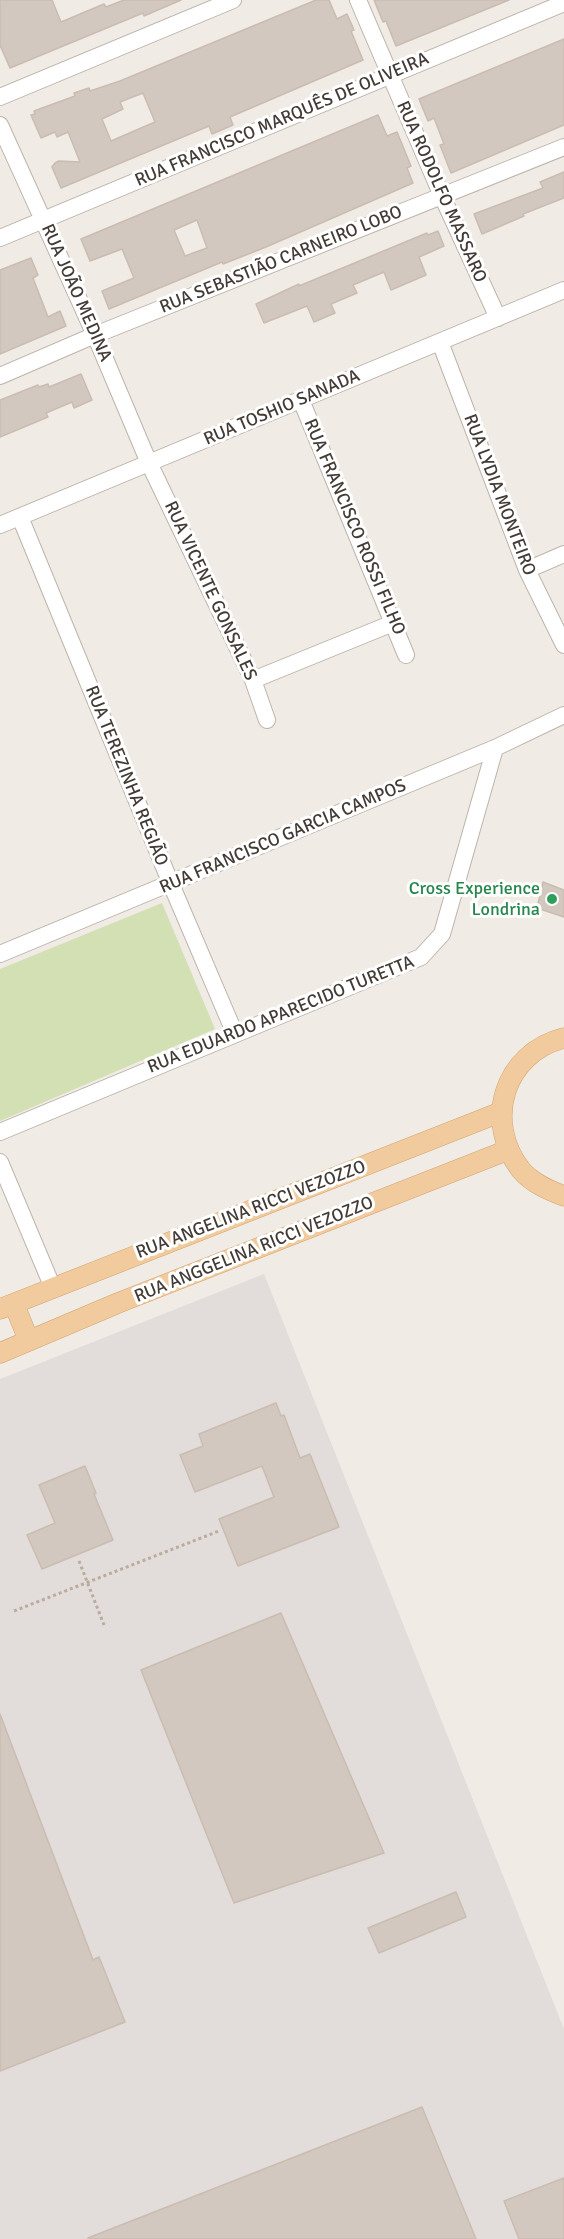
<!DOCTYPE html>
<html>
<head>
<meta charset="utf-8">
<style>
  body { margin:0 }
  canvas { display:block; background:#f0ebe5 }
</style>
</head>
<body>
<canvas width="564" height="2239"></canvas>
<script>
const g = document.querySelector('canvas').getContext('2d');
g.lineJoin = 'round';
function fill(path, color) {
  g.fillStyle = color;
  g.fill(path, 'evenodd');
}
function strokePath(path, color, width, dash) {
  g.strokeStyle = color;
  g.lineWidth = width;
  g.lineCap = dash ? 'butt' : 'round';
  g.setLineDash(dash || []);
  g.stroke(path);
}
function write(font, color, halo, rows, align = 'center') {
  g.font = font + ' Signika,sans-serif';
  g.lineWidth = 6;
  g.setLineDash([]);
  g.textBaseline = 'middle';
  g.strokeStyle = halo;
  g.fillStyle = color;
  for (const [text, x, y, turn = 0] of rows) {
    g.save();
    g.translate(x, y);
    g.rotate((+turn || 0) * Math.PI / 180);
    g.textAlign = isNaN(turn) ? turn : align;
    if (halo) g.strokeText(text, 0, 0);
    g.fillText(text, 0, 0);
    g.restore();
  }
}
const industrial = new Path2D(`
  M264 1274 564 2029V2239H0V1379Z`);
const green = new Path2D(`
  M162 903 215 1029 0 1121V969Z`);
const building = new Path2D(`
  M0 0H52L61 22 104 4 106 7 124 0H181L144 16 143 13 10 68 0 45Z
  M316 0H329L337 19 347 14 354 30 351 31 363 60 230 117 233 125 212 134 209 126 61 188 52 167 55 163 59 161 80 162 68 132 57 137 55 132 41 138 31 115 35 114 34 111 75 96 74 93 89 88 90 91 120 81ZM143 93 155 122 111 141 102 119 123 109 120 102Z
  M374 0H509L396 46 386 21 383 22Z
  M564 39V125L451 173 440 145 444 144 434 118 428 121 419 99Z
  M378 115 387 136 397 132 411 166 407 168 413 183 266 247 223 264 222 262 109 309 102 291 134 278 122 249 90 261 81 239ZM197 220 207 248 185 256 174 230Z
  M564 172V198L523 214 524 216 482 234 474 214 543 188 540 182Z
  M438 231 444 246 419 257 426 275 391 290 384 272 353 285 357 293 331 304 335 313 314 322 307 306 264 323 256 304 299 284V286L427 233 428 235Z
  M31 258 38 275 33 278 48 317 60 311 66 326 0 354V270Z
  M81 374 92 400 74 408 72 402 46 413 48 417 0 437V400L38 385 39 387 48 384 49 387Z
  M543 882 564 890V917L537 908Z
  M276 1403 281 1416 284 1415 300 1458 310 1454 339 1527 238 1566 219 1519 274 1497 262 1466 195 1492 180 1455 203 1446 199 1434Z
  M85 1466 96 1493 94 1494 113 1540 42 1569 27 1535 55 1523 39 1485Z
  M281 1613 384 1853 234 1903 141 1670Z
  M0 1714 93 1960 99 1957 125 2022 0 2071Z
  M456 1892 466 1917 379 1953 368 1928Z
  M422 2107 476 2239H88V2238Z
  M564 2178V2239H519L504 2201Z`);
const path = new Path2D(`
  M79 1561 104 1625
  M14 1611 219 1531`);
const minor = new Path2D(`
  M358 0 442 196 498 318
  M0 97 233 0
  M0 125 95 335 149 463 253 680 267 720
  M0 238 564 3
  M440 342 527 570 564 645
  M0 376 95 335 564 147
  M301 400 406 655
  M20 517 171 884 235 1034
  M0 525 564 290
  M527 570 564 554
  M253 680 393 623
  M0 954 495 748 564 715
  M0 1132 421 957 442 934 495 748
  M0 1162 53 1288`);
const major = new Path2D(`
  M564 1038C504 1053 483 1121 521 1170 532 1183 548 1190 564 1196
  M14 1304 29 1341
  M0 1309 501 1112
  M0 1353 118 1303 508 1150`);
const markers = [
  [552,899,6,"#2e9e5b"]
];
const streetNames = [
  ["RUA FRANCISCO MARQUÊS DE OLIVEIRA",282,120,-23],
  ["RUA RODOLFO MASSARO",441,192,66],
  ["RUA SEBASTIÃO CARNEIRO LOBO",281,260,-22],
  ["RUA JOÃO MEDINA",76,293,66],
  ["RUA TOSHIO SANADA",282,408,-23],
  ["RUA LYDIA MONTEIRO",499,495,69],
  ["RUA FRANCISCO ROSSI FILHO",354,527,67],
  ["RUA VICENTE GONSALES",210,591,65],
  ["RUA TEREZINHA REGIÃO",126,776,68],
  ["RUA FRANCISCO GARCIA CAMPOS",283,837,-23],
  ["RUA EDUARDO APARECIDO TURETTA",281,1015,-22],
  ["RUA ANGELINA RICCI VEZOZZO",251,1210,-21],
  ["RUA ANGGELINA RICCI VEZOZZO",254,1250,-22]
];
const leisureNames = [
  ["Cross Experience",540,889],
  ["Londrina",540,910]
];
fill(industrial, '#e2ddda');
fill(green, '#d3e0b3');
fill(building, '#d3c8bf');
strokePath(building, '#cabcb0', 1.5);
strokePath(minor, '#bdb4ac', 18);
strokePath(major, '#d4a570', 21);
strokePath(path, '#baab9c', 3, [3, 3]);
strokePath(minor, '#fff', 16);
strokePath(major, '#f1cb9d', 20);
for (const [x, y, r, color] of markers) {
  const dot = new Path2D();
  dot.arc(x, y, r, 0, 2 * Math.PI);
  g.fillStyle = color;
  g.fill(dot);
  strokePath(dot, '#fff', 2);
}
write('18px', '#423b36', '#fff', streetNames);
write('18px', '#27864d', '#fff', leisureNames, 'right');
</script>
</body>
</html>
